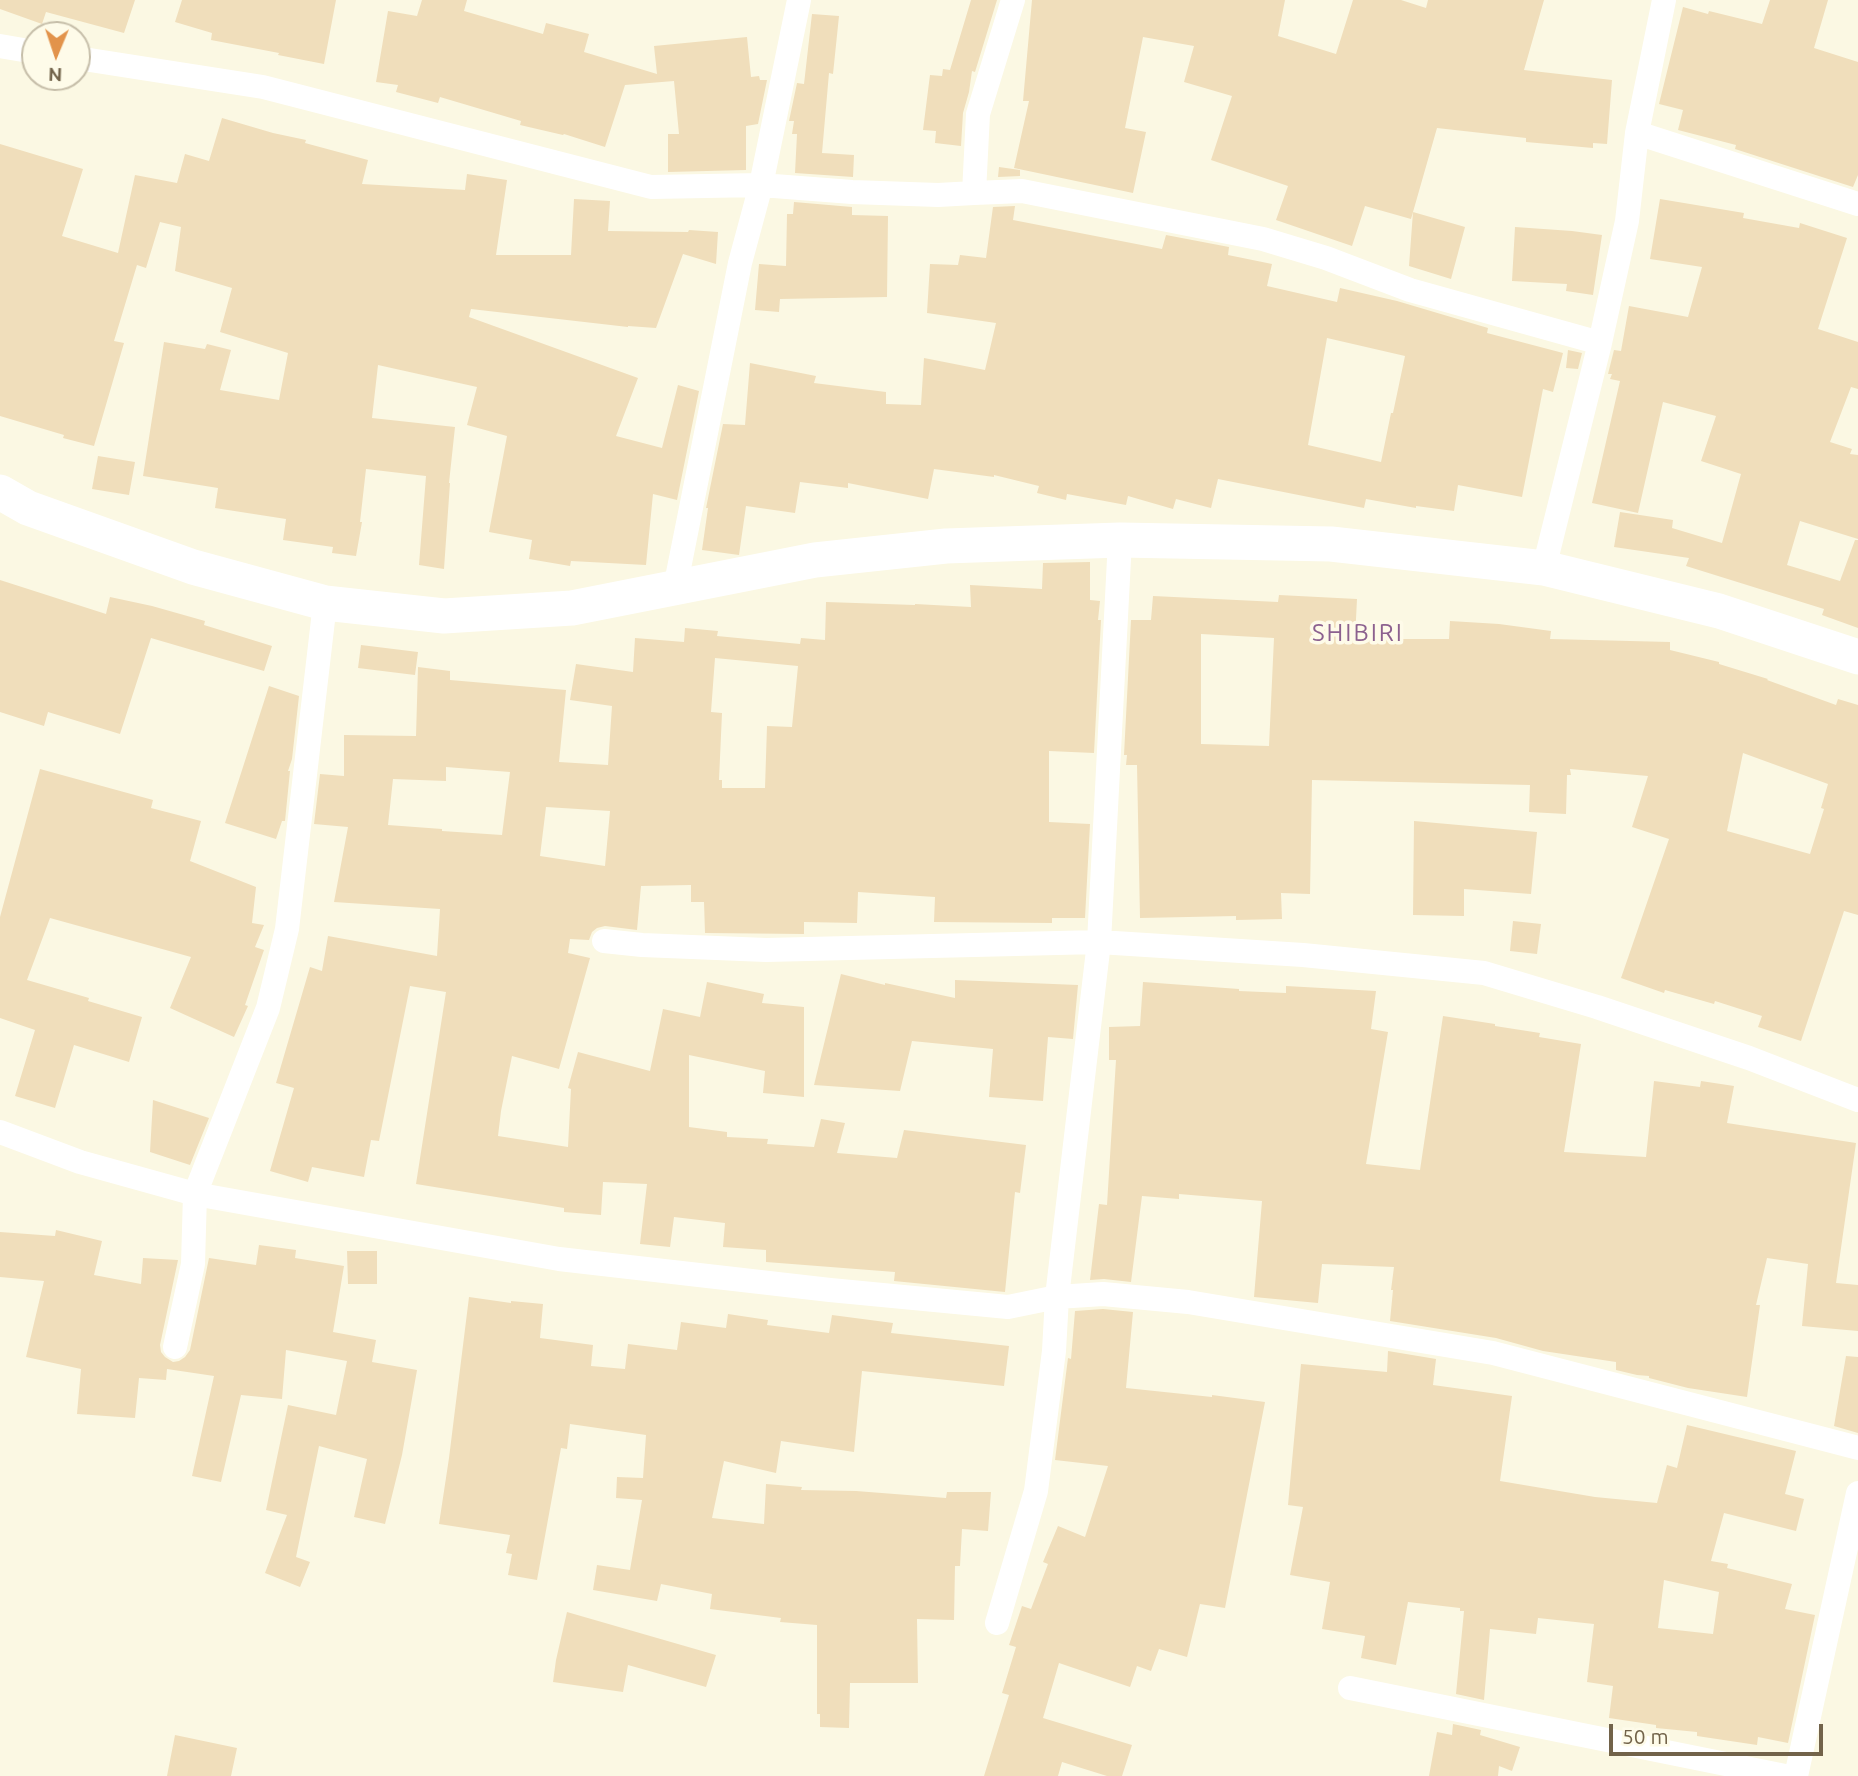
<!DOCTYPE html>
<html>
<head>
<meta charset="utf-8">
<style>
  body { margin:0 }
  #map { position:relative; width:1858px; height:1776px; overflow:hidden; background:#fbf8e3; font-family:Ubuntu,sans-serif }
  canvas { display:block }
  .north { position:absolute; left:21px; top:21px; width:70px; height:70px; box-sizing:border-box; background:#fefbe9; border:2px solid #c6bea9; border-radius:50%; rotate:182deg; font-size:19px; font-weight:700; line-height:28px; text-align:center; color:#72634a }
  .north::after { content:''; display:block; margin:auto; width:24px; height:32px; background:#e2934b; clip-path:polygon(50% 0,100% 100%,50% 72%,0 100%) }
  .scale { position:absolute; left:1609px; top:1724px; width:214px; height:32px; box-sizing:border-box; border:4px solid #72634a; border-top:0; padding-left:9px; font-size:21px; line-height:24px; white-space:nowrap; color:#72634a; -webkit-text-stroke:5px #fefbe9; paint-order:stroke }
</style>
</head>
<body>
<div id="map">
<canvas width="1858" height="1776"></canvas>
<div class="north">N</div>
<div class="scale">50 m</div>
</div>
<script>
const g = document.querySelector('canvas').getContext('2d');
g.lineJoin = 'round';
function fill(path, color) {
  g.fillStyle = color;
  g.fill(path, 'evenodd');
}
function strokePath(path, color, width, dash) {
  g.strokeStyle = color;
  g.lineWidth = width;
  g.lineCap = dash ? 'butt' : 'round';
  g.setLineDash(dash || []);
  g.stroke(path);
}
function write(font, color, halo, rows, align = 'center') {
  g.font = font + ' Ubuntu,sans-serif';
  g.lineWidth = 7;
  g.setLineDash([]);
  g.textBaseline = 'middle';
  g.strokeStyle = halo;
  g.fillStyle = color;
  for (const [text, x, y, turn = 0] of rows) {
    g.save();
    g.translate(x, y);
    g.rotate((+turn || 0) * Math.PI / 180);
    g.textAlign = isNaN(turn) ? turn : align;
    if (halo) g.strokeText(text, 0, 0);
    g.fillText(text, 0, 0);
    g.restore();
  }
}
const building = new Path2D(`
  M0 0H135L124 33 46 12 42 24 0 9Z
  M182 0H336L324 64 278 55 279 53 211 40 212 33 175 22Z
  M422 0H467L464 11 543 34 546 23 589 34 584 52 657 74 654 46 747 37 751 77 759 76 760 80H767L758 124 746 126V170L668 172V134H679L674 81 625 85 605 147 564 134 563 135 520 125 521 121 440 97 438 103 396 92 398 85 376 82 388 11 417 16Z
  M971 0H997L975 72 972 71 969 92 963 113 961 146 935 143 936 131 923 130 930 75 942 76 943 69 950 70Z
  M1032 0H1285L1278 36 1336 54 1353 0H1401L1426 8 1428 0H1544L1524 70 1612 80 1607 144 1593 143V148L1526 142V138L1437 128 1411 219 1365 206 1352 246 1276 220 1288 186 1211 160 1232 96 1184 82 1194 46 1143 37 1125 128 1146 132 1133 193 1014 168 1029 101H1023Z
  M1770 0H1828L1814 48 1858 62V175L1853 187 1735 149 1736 145 1678 130 1683 110 1659 104 1683 7 1708 14 1709 11 1762 24Z
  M812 14 839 16 833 74 829 73 822 153 854 155 853 177 795 173 797 134H792L794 121H789L797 83 804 84Z
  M222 118 273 133 306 140 305 143 368 160 362 184 465 190 467 174 507 180 496 255H571L574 199 610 201 608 231 688 232 689 230 718 232 716 264 683 254 656 328 628 326V327L471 309 469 317 638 378 616 436 662 448 678 385 699 391 677 500 653 494 646 565 571 561 570 566 529 559 532 540 489 532 507 436 467 425 477 387 378 365 372 418 455 427 449 483H450L444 569 419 565 426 476 366 469 360 522H362L356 556 332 553 333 547 283 540 286 519 215 508 218 488 143 476 164 342 205 349 207 344 231 350 220 390 279 400 288 353 220 332 232 288 175 271 181 227 160 222 146 268 137 265 114 341 124 343 94 446 63 438 64 435 0 416V144L83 169 62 236 118 253 135 175 177 183 185 154 209 161Z
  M999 167 1020 170V176L998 177Z
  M1660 199 1744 213 1743 218 1799 228 1800 223 1847 238 1818 329 1858 342V389L1851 387 1830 442 1852 449 1850 454 1858 455V539L1800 521 1787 565 1840 581 1855 540H1858V628L1822 615 1824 609 1686 566 1689 558 1614 547 1620 512 1673 520 1672 528 1722 543 1741 474 1701 461 1716 416 1663 402 1638 513 1592 503 1620 381 1610 379 1612 374H1608L1614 350 1621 351 1629 306 1688 317 1702 267 1650 259Z
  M794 202 852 207V215L888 216 887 297 780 299 779 312 755 310 759 264 786 266 787 214H793Z
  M1015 206 1013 220 1162 249 1166 235 1229 247 1228 255 1272 264 1267 286 1337 302 1340 288 1397 301 1488 328 1487 333 1563 353 1553 392 1543 389 1522 497 1458 485 1454 511 1416 506V508L1366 499 1364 508 1218 479 1211 508 1176 499 1173 509 1128 496 1126 505 1067 494 1066 500 1037 493 1039 486 994 475V477L934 469 928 499 848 483V488L800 482 795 513 746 506 739 555 702 550 708 508H706L723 424 745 425 750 363 816 376 814 383 886 392V404L921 405 924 358 985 370 996 323 927 313 930 264 958 265 960 255 986 258 993 207ZM1327 338 1405 356 1393 413H1391L1381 462 1308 445Z
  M1413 212 1465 227 1451 279 1409 266Z
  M1515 227 1572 231 1602 235 1593 295 1566 291 1567 284 1512 281Z
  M1568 350 1582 353 1578 369 1566 368Z
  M98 456 135 462 129 495 92 489Z
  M1090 562V600L1100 601 1098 620H1101L1094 753 1049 751V822L1090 824 1085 918H1052V923L934 922 935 897 858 892 857 923 804 922V934L705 933 704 902H691V885L641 886 637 930 605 926 597 928 592 932 589 940 570 939 568 953 590 958 559 1069 512 1056 501 1111 498 1136 568 1147 571 1089 568 1088 578 1052 650 1071 663 1009 700 1017 707 982 764 994 762 1003 804 1007V1097L763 1093 765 1071 689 1055V1127L727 1132V1137L768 1139 767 1144 814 1147 821 1119 845 1123 837 1153 897 1158 904 1130 1026 1145 1020 1193 1015 1192 1005 1292 894 1281 895 1272 766 1262V1250L723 1247 725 1223 674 1217 670 1247 640 1244 647 1184 603 1182 601 1215 564 1212V1208L416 1184 446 992 410 986 379 1141 371 1140 364 1177 312 1167 308 1182 270 1171 294 1088 276 1083 310 967 322 971 328 936 437 956 440 909 334 902 348 827 314 824 320 774 344 776V735L416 736 418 667 450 671V680L566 690 559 762 608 765 612 706 570 700 576 664 633 672 635 638 684 642 685 628 718 631 717 636 800 644 801 638 825 640 826 602 915 605V604L971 607 970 585 1042 589 1043 563ZM715 658 798 666 792 727 767 726 765 788H722V780H719L722 713 711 712ZM446 767 510 772 502 835 442 831V829L388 825 393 779 446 781ZM546 807 610 811 605 866 540 856Z
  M0 580 106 614 110 597 152 606 205 621 204 625 272 646 264 671 151 638 120 734 48 712 44 726 0 712Z
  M1279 595 1357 599 1355 639H1449L1450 621 1499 624 1551 631 1550 639 1670 642V650L1719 662V664L1768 679 1767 680 1836 705 1838 699 1858 705V915L1844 911 1801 1041 1758 1027 1762 1016 1715 1001 1714 1004 1665 990 1664 993 1621 978 1669 839 1632 827 1648 776 1570 769 1571 775H1567L1566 814 1529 812 1530 785 1312 780 1310 894 1281 893 1282 919 1236 920V916L1140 918 1137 765H1126L1127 755H1124L1131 620H1151L1153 596 1278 602ZM1201 634 1274 638 1269 746 1201 744ZM1743 753 1828 784 1821 808 1824 809 1810 854 1727 831Z
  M361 645 418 652 415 675 358 668Z
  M269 686 299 696 292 759 288 771H290L285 821H282L276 839 225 823Z
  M40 769 153 800 151 808 201 821 190 861 256 887 252 923 264 925 255 947 264 950 245 1005 248 1006 234 1037 170 1008 191 957 50 918 27 980 89 998 88 1001 142 1017 129 1062 74 1045 55 1108 15 1096 35 1030 0 1018V917Z
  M1414 821 1537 832 1531 894 1464 889V916L1413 915Z
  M1513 921 1541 924 1537 954 1510 951Z
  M841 974 885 985V983L955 998V980L1078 985 1073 1039 1048 1037 1043 1101 989 1097 993 1049 912 1041 900 1091 814 1085Z
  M1143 982 1239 989V991L1286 993V986L1376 991 1371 1029 1388 1032 1366 1164 1420 1170 1443 1016 1495 1024V1026L1540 1033 1539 1037 1581 1044 1564 1152 1646 1157 1654 1081 1700 1087 1701 1081 1734 1086 1727 1123 1856 1143 1836 1283 1858 1285V1331L1802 1326 1808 1264 1767 1258 1756 1305H1760L1747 1397 1688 1388 1649 1378V1376L1637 1375 1616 1370V1362L1543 1351 1496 1338 1390 1321 1393 1290H1391L1394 1267 1322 1264 1318 1303 1254 1297 1262 1201 1179 1194V1199L1142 1196 1131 1282 1104 1279 1090 1280 1099 1204 1107 1205 1116 1060H1109V1027L1140 1026Z
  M153 1100 209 1118 190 1165 150 1152Z
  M56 1230 102 1241 94 1275 141 1284 143 1258 178 1260 160 1345 161 1352 165 1357 173 1362 179 1361 185 1357 190 1350 209 1258 256 1265 259 1245 296 1250 295 1258 344 1266 333 1332 376 1340 372 1362 417 1370 402 1455 385 1524 354 1517 367 1459 319 1446 296 1557 310 1562 300 1587 265 1573 287 1515 266 1510 288 1405 336 1415 347 1361 286 1350 282 1399 241 1395 221 1482 192 1476 214 1376 167 1369 166 1380 139 1378 135 1418 77 1414 81 1369 26 1357 44 1281 0 1277V1232L55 1236Z
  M347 1251H377V1284H348Z
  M469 1297 511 1303V1301L543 1304 540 1338 593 1345 591 1366 625 1369 628 1344 677 1350 681 1322 726 1328 728 1314 768 1320 767 1325 829 1333 832 1315 893 1323 891 1333 1009 1346 1004 1386 862 1371 854 1452 781 1441 776 1473 724 1461 712 1518 764 1524 766 1484 802 1487 801 1490 856 1491 946 1498 947 1492H991L988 1531 962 1529 960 1566H955L954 1620 917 1619 918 1683H850L849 1728 820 1727V1714H817V1625L780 1622 781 1618 710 1609 712 1594 661 1584 657 1601 593 1590 597 1565 630 1570 642 1500 616 1498 617 1477 643 1478 646 1435 570 1424 567 1449 561 1448 537 1580 508 1575 512 1554 506 1553 510 1535 439 1524 449 1458Z
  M1103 1309 1133 1312 1126 1388 1212 1397V1395L1265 1402 1225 1608 1200 1604 1187 1657 1159 1649 1151 1671 1137 1666 1130 1687 1059 1663 1043 1718 1132 1745 1122 1776H1107L1062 1762 1058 1776H984L1009 1695 1002 1693 1016 1647 1009 1645 1022 1606 1031 1609 1048 1564 1043 1562 1058 1526 1085 1537 1108 1466 1055 1460 1068 1358 1071 1359 1075 1311Z
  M1388 1351 1436 1359 1433 1385 1512 1396 1500 1481 1595 1497 1657 1503 1667 1465 1677 1468 1687 1425 1796 1451 1785 1494 1804 1499 1796 1531 1724 1513 1711 1561 1728 1564 1727 1568 1792 1584 1785 1609 1815 1615 1788 1743 1758 1737 1757 1745 1697 1736V1732L1656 1728V1725L1609 1718 1613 1686 1587 1682 1594 1624 1538 1618 1536 1634 1490 1629 1484 1700 1456 1694 1464 1611H1460V1608L1408 1602 1396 1665 1361 1658 1365 1636 1322 1629 1330 1582 1290 1575 1303 1507 1288 1505 1301 1364 1387 1372ZM1664 1580 1719 1592 1713 1634 1658 1628Z
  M1846 1356 1858 1357V1433L1834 1426Z
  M567 1612 716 1655 706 1687 628 1665 623 1692 553 1682 556 1660Z
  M1453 1724 1481 1730 1480 1735 1520 1747 1512 1771 1499 1766 1498 1776H1429L1437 1732 1452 1735Z
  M175 1735 237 1748 231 1776H167Z`);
const minor = new Path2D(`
  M1013 0 978 114 974 193 1022 191 1263 239 1326 258 1410 290 1600 343
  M0 46 35 52
  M77 58 263 87 651 187 761 185 852 192 938 195 974 193
  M1637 133 1858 204
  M1544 568 1600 343 1627 221 1637 133 1664 0
  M675 588 740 263 761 185 799 0
  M604 941 642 945 766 950 1099 942 1303 955 1484 973 1597 1007 1749 1058 1858 1100
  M0 1132 80 1162 195 1194 559 1259 830 1290 1008 1307 1057 1297 1103 1294 1188 1302 1493 1353 1858 1448
  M175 1347 193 1264 195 1194 268 1008 287 929 325 603
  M997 1623 1036 1491 1054 1351 1057 1297 1099 942 1120 540
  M1350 1688 1785 1776
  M1796 1776 1858 1493`);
const secondary = new Path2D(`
  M0 492 28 508 193 567 325 603 444 616 572 608 815 560 946 546 1120 540 1331 544 1544 568 1719 611 1858 657`);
const neighbourhoodNames = [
  ["SHIBIRI",1358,633]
];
fill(building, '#f0debb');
strokePath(minor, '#fff', 24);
strokePath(secondary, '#fff', 35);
g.letterSpacing = '2px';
write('24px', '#8c618f', '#fefbe9', neighbourhoodNames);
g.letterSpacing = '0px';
</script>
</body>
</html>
